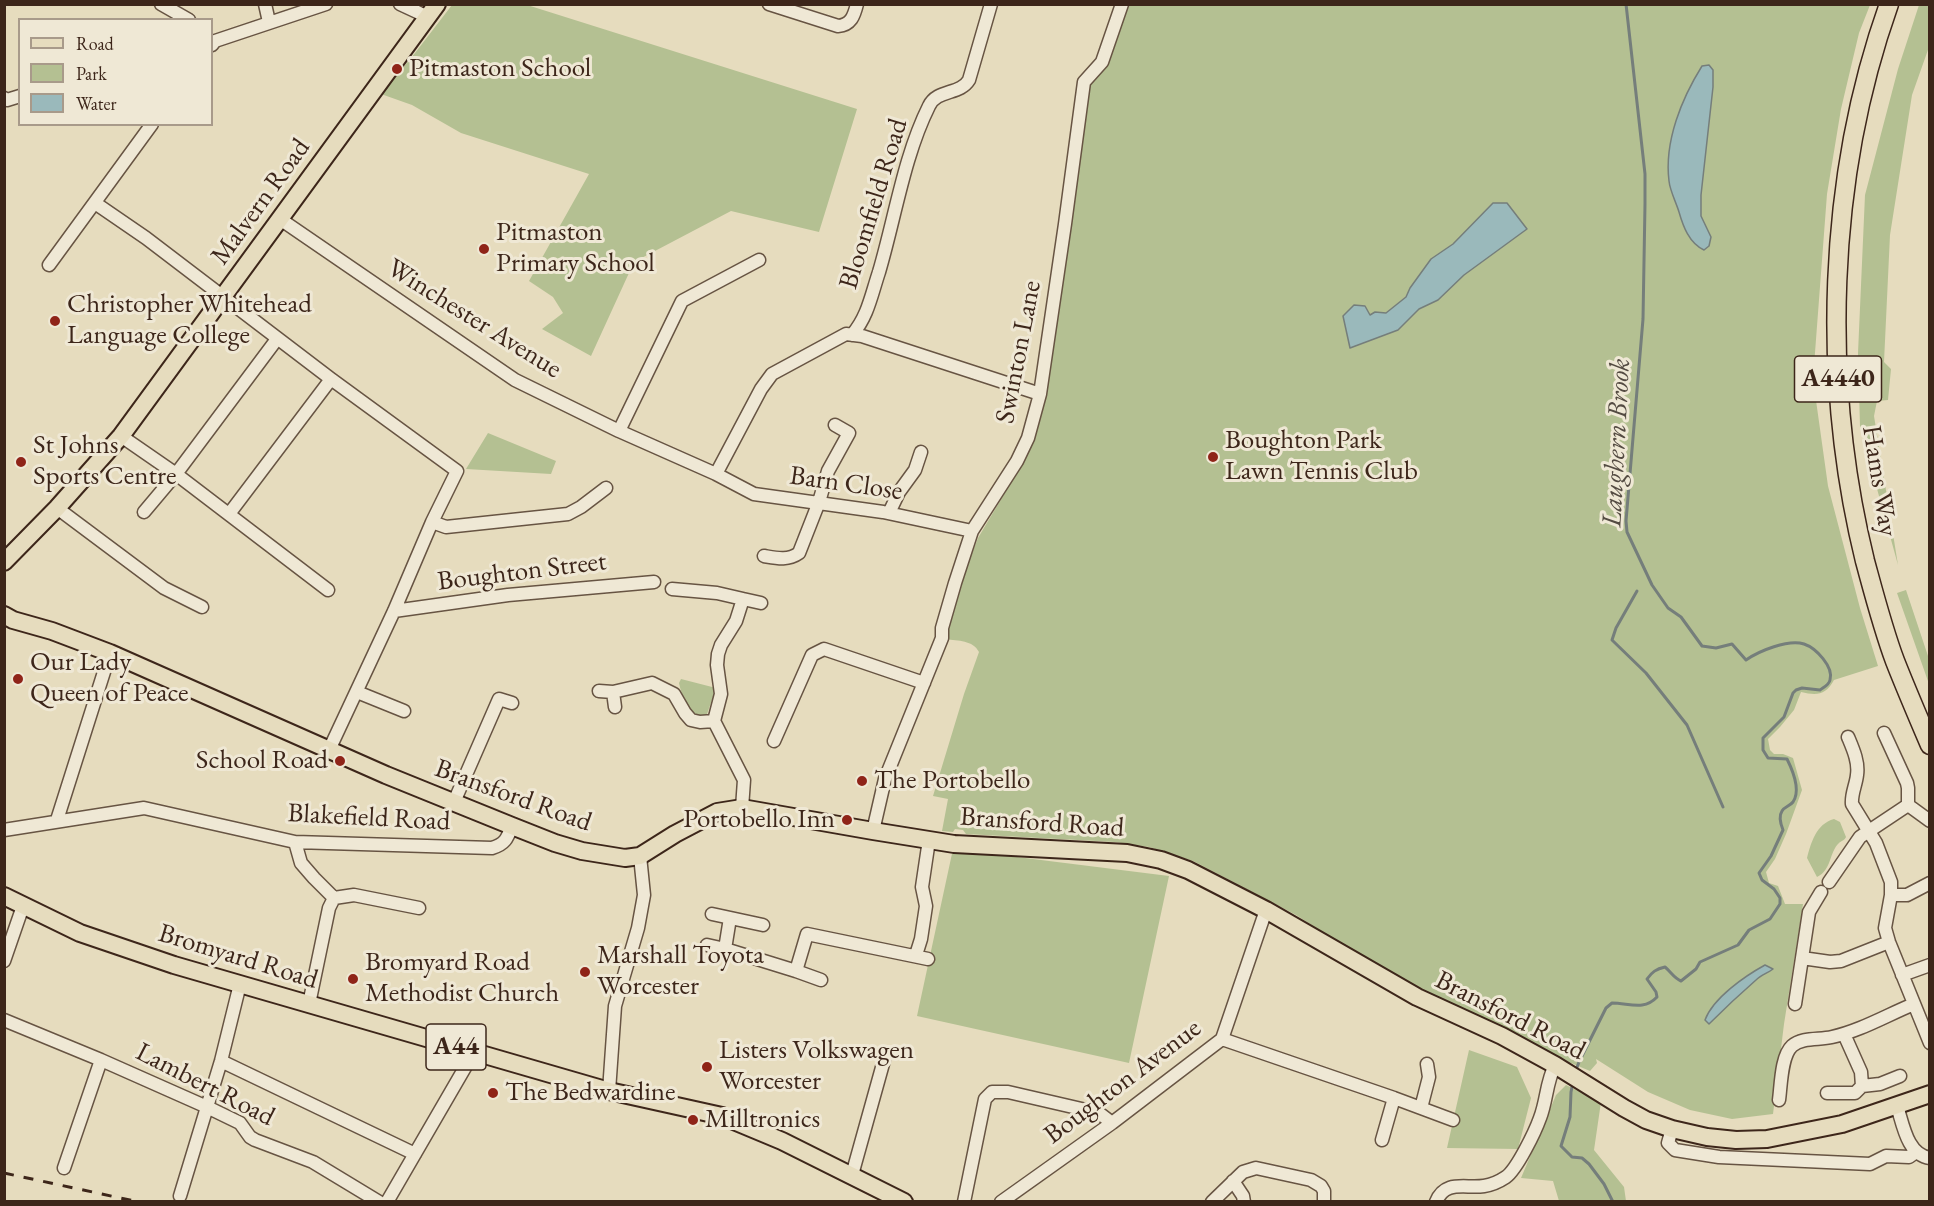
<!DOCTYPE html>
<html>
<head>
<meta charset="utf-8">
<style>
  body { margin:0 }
  #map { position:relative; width:1934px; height:1206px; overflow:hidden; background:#e6dcbe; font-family:"EB Garamond",serif }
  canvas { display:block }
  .frame { position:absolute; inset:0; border:6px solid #3d261a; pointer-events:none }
  .legend { position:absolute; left:18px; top:18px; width:195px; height:108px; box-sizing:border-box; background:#efe8d5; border:2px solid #a89a8a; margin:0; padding:8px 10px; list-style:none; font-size:18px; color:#3d261a }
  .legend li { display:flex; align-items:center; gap:12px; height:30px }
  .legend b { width:30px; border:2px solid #a89a8a }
</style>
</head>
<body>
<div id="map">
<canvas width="1934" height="1206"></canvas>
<div class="frame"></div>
<ul class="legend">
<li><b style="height:8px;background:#e6dcbe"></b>Road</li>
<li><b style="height:16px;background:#b4c092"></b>Park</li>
<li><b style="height:16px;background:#9ab9bb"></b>Water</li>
</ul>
</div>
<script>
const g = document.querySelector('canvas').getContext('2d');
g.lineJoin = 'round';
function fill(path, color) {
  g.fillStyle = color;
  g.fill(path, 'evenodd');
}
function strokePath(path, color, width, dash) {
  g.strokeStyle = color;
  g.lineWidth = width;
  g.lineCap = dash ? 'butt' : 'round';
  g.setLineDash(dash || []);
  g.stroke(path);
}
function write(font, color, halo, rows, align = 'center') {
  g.font = font + ' "EB Garamond",serif';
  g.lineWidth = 6;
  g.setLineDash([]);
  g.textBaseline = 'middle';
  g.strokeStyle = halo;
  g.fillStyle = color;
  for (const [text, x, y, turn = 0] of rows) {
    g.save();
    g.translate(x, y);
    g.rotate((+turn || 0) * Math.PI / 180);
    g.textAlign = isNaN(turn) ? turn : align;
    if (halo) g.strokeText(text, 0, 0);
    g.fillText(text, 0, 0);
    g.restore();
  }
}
const green = new Path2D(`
  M524 4 857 109 819 232 731 211 634 262 591 356 542 329 563 313 553 297 529 281 589 174 461 133 412 105 381 94 415 53 452 5Z
  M1127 5H1870L1859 33 1841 109 1827 194 1813 379 1828 486 1860 608 1878 666 1834 680C1826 695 1817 696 1801 692L1794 710 1780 727 1768 739 1770 750 1774 754H1783L1793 758 1802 790 1786 834 1775 859 1766 872 1769 883 1778 886 1785 904H1803L1784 1024 1773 1114 1732 1119 1690 1110 1648 1092 1596 1059 1597 1063 1590 1071 1571 1063 1569 1066 1565 1060 1502 1026 1438 1001 1390 975 1296 915 1193 861 1149 847 1115 842 966 834 963 830 955 829 953 832 942 831 948 799 933 796 964 694 979 652C973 640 958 641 946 639V633L960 584 978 538 1022 464 1034 437 1042 413 1052 358 1090 83Z
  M1919 5H1929V47L1912 95 1890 235 1884 362 1891 369 1888 400 1877 401 1874 416 1898 565 1860 427 1858 353 1865 195 1898 69Z
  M488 433 556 461 551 474 466 469Z
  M1906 590 1929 659V684L1897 593Z
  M681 679 716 688 706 717C688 715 683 700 679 683Z
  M1834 819 1840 822 1846 837C1845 840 1841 841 1839 843 1829 852 1832 870 1817 877L1807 858C1811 843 1816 824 1834 819Z
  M953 849 1169 876 1129 1063 917 1016Z
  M1469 1050 1517 1067 1531 1098 1518 1149 1447 1148Z
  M1566 1085 1601 1102 1594 1150 1624 1187 1626 1201H1559L1553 1181 1521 1178 1556 1095Z`);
const water = new Path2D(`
  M1709 65 1713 70V87L1701 195V216L1711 237 1709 246 1704 250C1689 243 1683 226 1679 212 1676 202 1670 191 1669 181 1664 141 1682 98 1702 66Z
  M1493 203H1507L1527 229 1464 275 1438 300 1419 309 1398 330 1350 348 1343 316 1354 305 1365 306 1370 315 1375 312 1386 313 1406 297 1410 288 1431 259 1453 244Z
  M1765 965 1773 969C1768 973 1761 975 1756 980 1740 994 1725 1008 1709 1024L1705 1020C1713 998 1745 976 1765 965Z`);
const stream = new Path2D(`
  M1637 591 1616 628 1612 640 1646 673 1687 725 1723 807
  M1576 1070 1579 1062 1606 1008 1612 1003C1629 1003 1644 1011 1657 997L1656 992 1647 979C1652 972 1656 969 1665 967 1671 972 1674 978 1681 981L1696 969 1700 962 1738 945 1749 930 1770 919 1780 904V898L1774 889 1762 880 1759 873 1771 856 1783 830C1781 825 1778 817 1782 811 1784 807 1790 806 1793 802 1801 790 1793 771 1787 759L1768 758 1763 750V738L1784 717 1793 693 1796 690 1802 688 1820 690C1824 687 1829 685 1830 680 1834 667 1816 648 1804 644 1788 639 1759 651 1746 660L1732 644 1716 648 1702 646 1681 617 1668 608 1652 585 1627 532 1626 521 1643 319 1645 204V174L1626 4
  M1573 1082 1571 1092 1570 1117 1561 1146 1572 1157 1582 1158 1589 1164 1604 1184 1613 1202`);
const minor = new Path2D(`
  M161 4 189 20
  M265 4 269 22
  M400 4 428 17
  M769 4 838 26C851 25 854 16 857 4
  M212 45 215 41 326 4
  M4 98 7 100 20 96
  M95 203 146 238 331 379 457 471 432 522 394 611 329 750
  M280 219 515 380 619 431 716 474 754 494 883 512 972 531
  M49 265 152 124
  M852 335C868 316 871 296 879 272 895 218 904 156 929 106 937 89 960 95 969 80L991 4
  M619 431 682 301 759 260
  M121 436 176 474 328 590
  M716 474 761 389 772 374 846 334 862 336 1040 394
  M57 508 164 588 202 607
  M144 512 176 474 277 339
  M889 513 899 492 915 470 921 452
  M229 514 331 379
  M432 522 446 527 568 514 581 507 606 488
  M764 556C776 558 788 561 799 553L819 502 828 471 849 433 835 425
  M672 589 717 593 743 599 736 621 721 645 718 654 717 665 721 694 714 721 744 780 742 808
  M743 599 761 603
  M394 611 508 595 654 582
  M599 691 613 692 652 683 674 694 685 713 691 720 700 722 714 721
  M357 692 404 711
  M613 692 615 707
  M1884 733 1907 783 1908 788V805
  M1848 737C1853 749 1859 762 1857 775 1856 785 1851 794 1852 804L1876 843 1891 882V895L1885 928 1889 942 1930 1043
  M774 741 812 655 824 649 924 683
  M454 802 499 699 512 703
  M1908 805 1930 821
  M57 820 110 653
  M4 830 144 808 295 842 492 848C505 844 507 839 512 826
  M873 831 885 779 942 638V628L955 583 972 531 1017 461 1028 438 1040 394 1065 224 1084 82 1102 62 1122 4
  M295 842 301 863 314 878 334 898 329 908 309 1004
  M1829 882 1860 837 1908 805
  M1891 895H1907L1930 883
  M334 898 354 895 419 908
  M712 914 763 925
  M730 918 725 949 796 971 807 934 928 959
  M707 945 725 949
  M916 955 921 939 926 906 922 887 929 840
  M1802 958 1830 962 1841 961 1889 942
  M4 961 23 906
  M796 971 821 980
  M1902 975 1930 965
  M1795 1004 1809 912 1821 892
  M4 1020 101 1060 207 1107 240 1123 250 1137 255 1140 313 1162 379 1202
  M1844 1034 1861 1072 1862 1086
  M1222 1039 1394 1098 1453 1120
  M221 1061 415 1154
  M609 1091 615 1006 638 928 644 895 640 856
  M1827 1093H1855L1862 1086 1880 1084 1900 1076
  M1779 1100C1781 1086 1781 1056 1792 1046 1802 1037 1819 1040 1832 1037 1860 1031 1887 1015 1914 1004
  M1897 1106C1903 1124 1907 1155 1930 1158
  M1421 1108 1429 1077 1427 1064
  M1672 1129 1668 1143 1675 1150 1719 1157 1870 1164 1886 1156 1909 1157 1916 1152
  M1382 1140 1394 1098
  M64 1168 101 1060
  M852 1175 886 1053
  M1233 1181 1243 1196 1244 1202
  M180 1196 221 1061 240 984
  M387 1202 474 1052
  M964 1202 985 1099 992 1092H1008L1099 1113 1112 1123
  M1001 1202 1112 1123 1222 1039 1266 910
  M1212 1202 1243 1172 1256 1168 1311 1180 1321 1186 1324 1191V1202
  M1436 1202C1445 1179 1466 1189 1484 1186 1491 1185 1500 1181 1506 1177 1517 1169 1535 1132 1540 1118 1547 1100 1546 1083 1555 1065`);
const major = new Path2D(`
  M4 562 57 508 121 436 437 4
  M4 615 13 620 52 631 110 653 386 775 512 826 555 843 582 851 625 858 640 856 675 834 717 812 742 808 873 831 954 844 1127 853 1161 860 1188 870 1266 910 1417 997 1502 1036 1555 1065 1624 1108 1646 1120 1672 1129 1707 1137 1736 1140 1767 1139 1842 1124 1930 1094
  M4 896 80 933 174 965 609 1091 722 1116 782 1141 904 1202`);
const highway = new Path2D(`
  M1889 4C1827 178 1821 382 1865 561 1874 594 1883 629 1895 661 1906 689 1918 717 1930 745`);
const rail = new Path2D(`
  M4 1173 139 1202`);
const markers = [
  [397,69,6,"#8f2418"],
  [484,249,6,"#8f2418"],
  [55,321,6,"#8f2418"],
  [1213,457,6,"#8f2418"],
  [21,462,6,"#8f2418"],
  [18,679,6,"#8f2418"],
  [340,761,6,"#8f2418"],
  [862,781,6,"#8f2418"],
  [847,820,6,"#8f2418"],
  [585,972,6,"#8f2418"],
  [353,979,6,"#8f2418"],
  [707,1067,6,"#8f2418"],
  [493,1093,6,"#8f2418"],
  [693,1120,6,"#8f2418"]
];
const shields = [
  [1838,379,87],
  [456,1047,60]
];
const shieldNames = [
  ["A4440",1838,379],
  ["A44",456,1047]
];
const poiNames = [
  ["Pitmaston School",409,69],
  ["Pitmaston",496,233],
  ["Primary School",496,264],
  ["Christopher Whitehead",67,305],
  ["Language College",67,336],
  ["Boughton Park",1225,441],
  ["Lawn Tennis Club",1225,472],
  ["St Johns",33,446],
  ["Sports Centre",33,477],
  ["Our Lady",30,663],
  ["Queen of Peace",30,694],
  ["School Road",328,761,"right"],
  ["The Portobello",874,781],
  ["Portobello Inn",835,820,"right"],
  ["Marshall Toyota",597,956],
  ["Worcester",597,987],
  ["Bromyard Road",365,963],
  ["Methodist Church",365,994],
  ["Listers Volkswagen",719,1051],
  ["Worcester",719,1082],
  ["The Bedwardine",505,1093],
  ["Milltronics",705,1120]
];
const streetNames = [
  ["Malvern Road",261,202,-54],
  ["Bloomfield Road",874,204,-73],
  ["Winchester Avenue",474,319,32],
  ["Swinton Lane",1019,352,-79],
  ["Hams Way",1879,481,81],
  ["Barn Close",846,484,8],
  ["Boughton Street",522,572,-7],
  ["Bransford Road",513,796,20],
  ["Blakefield Road",369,818,3],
  ["Bransford Road",1042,823,4],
  ["Bromyard Road",238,957,17],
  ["Bransford Road",1510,1016,27],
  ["Boughton Avenue",1123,1082,-37],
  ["Lambert Road",205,1085,27]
];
const waterNames = [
  ["Laughern Brook",1617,443,-87]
];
fill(green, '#b4c092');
fill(water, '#9ab9bb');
strokePath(water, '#757e7b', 1.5);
strokePath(stream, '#757e7b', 3);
strokePath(minor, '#675443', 15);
strokePath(major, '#3d261a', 20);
strokePath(highway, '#3d261a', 21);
strokePath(minor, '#efe8d5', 12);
strokePath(major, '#e6dcbe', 16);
strokePath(highway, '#e6dcbe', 18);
strokePath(rail, '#3d261a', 3, [10, 10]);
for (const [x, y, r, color] of markers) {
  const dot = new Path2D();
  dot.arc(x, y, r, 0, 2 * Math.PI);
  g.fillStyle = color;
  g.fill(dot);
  strokePath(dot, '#efe8d5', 2);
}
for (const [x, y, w] of shields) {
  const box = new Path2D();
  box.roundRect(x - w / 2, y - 23, w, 46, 4.5);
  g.fillStyle = '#efe8d5';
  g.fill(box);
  strokePath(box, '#3d261a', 1.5);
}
write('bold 26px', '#3d261a', null, shieldNames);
write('27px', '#3d261a', '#efe8d5', poiNames, 'left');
write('27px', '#3d261a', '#efe8d5', streetNames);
write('italic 28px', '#544b42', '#efe8d5', waterNames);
</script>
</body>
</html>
